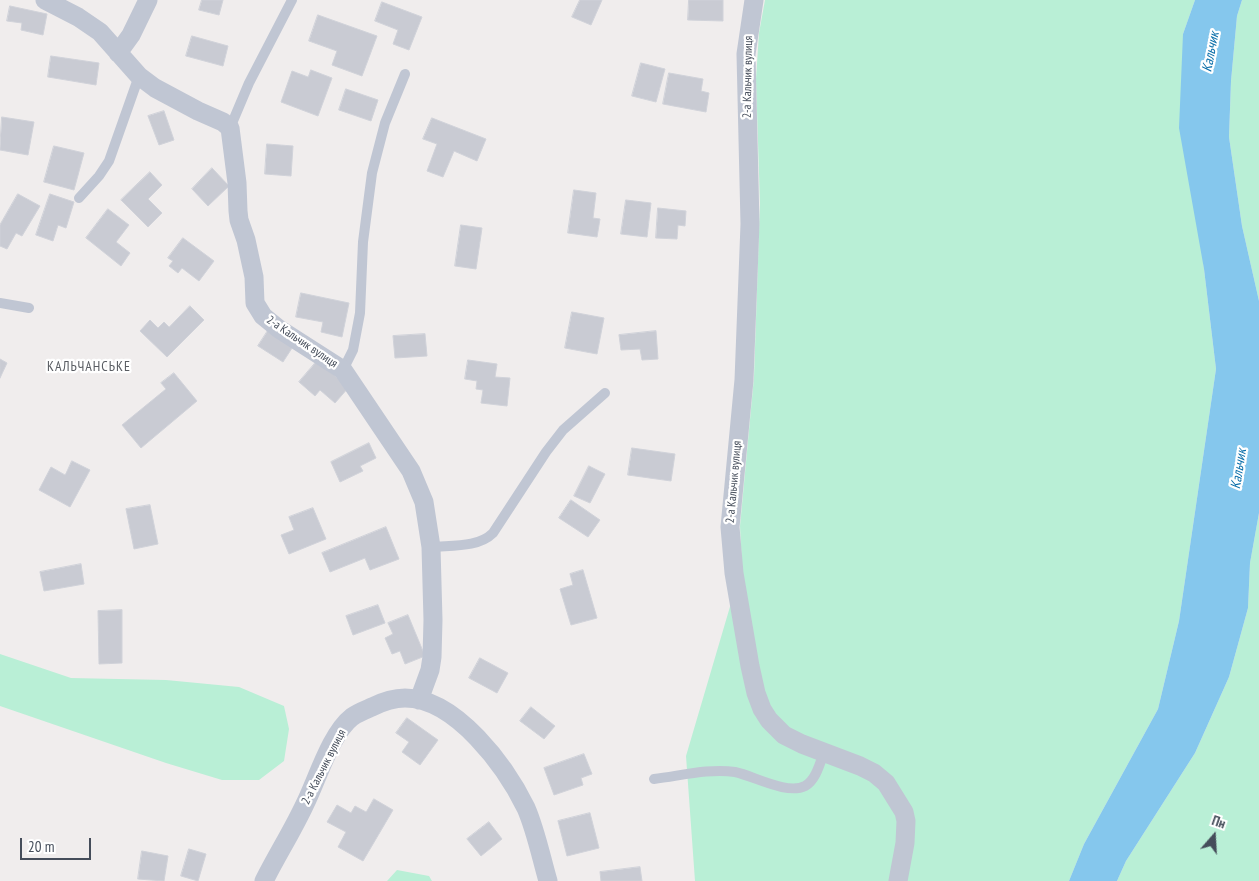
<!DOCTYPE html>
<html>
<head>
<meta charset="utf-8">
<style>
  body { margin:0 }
  #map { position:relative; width:1259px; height:881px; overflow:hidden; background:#f0eded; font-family:"PT Sans Narrow",sans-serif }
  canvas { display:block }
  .north { position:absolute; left:1189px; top:811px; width:50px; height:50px; -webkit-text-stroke:4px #fff; paint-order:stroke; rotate:19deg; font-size:14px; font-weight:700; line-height:20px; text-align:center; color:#454d5a }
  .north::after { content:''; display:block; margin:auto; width:18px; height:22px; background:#454d5a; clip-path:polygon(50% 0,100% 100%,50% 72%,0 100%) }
  .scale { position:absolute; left:20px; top:838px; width:71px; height:22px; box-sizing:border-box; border:2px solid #454d5a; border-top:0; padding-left:6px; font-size:15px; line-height:18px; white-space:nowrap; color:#454d5a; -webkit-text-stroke:4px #fff; paint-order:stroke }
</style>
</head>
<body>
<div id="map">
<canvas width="1259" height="881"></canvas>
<div class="north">Пн</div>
<div class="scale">20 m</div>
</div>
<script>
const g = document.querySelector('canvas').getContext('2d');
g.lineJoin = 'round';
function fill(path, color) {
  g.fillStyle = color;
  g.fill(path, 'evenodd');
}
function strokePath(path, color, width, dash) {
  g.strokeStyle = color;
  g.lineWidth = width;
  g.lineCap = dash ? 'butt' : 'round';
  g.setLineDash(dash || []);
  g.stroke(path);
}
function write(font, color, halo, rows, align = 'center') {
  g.font = font + ' "PT Sans Narrow",sans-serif';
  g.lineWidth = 4.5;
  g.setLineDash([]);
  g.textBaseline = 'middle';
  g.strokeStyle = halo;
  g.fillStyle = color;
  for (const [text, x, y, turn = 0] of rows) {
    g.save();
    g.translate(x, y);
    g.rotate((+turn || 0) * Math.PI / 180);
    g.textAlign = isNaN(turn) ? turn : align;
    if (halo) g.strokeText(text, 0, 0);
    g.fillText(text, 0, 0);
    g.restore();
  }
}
const green = new Path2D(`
  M765 0H1195L1183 34 1204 269 1216 369 1179 621 1158 709 1084 844 1069 881H695L686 756 742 566 740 526 754 377 760 204 756 79 759 33Z
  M1242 0H1259V301L1242 226 1229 137 1231 81 1237 16Z
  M1259 513V881H1117L1126 861 1195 753 1229 677 1248 608 1250 563Z
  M0 654 71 678 166 680 239 687 284 706 289 729 284 761 259 780H222L166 763 0 706Z
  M397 870 429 876 432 881H387Z`);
const water = new Path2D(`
  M1195 0H1242L1237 16 1231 81 1229 137 1242 226 1259 301V513L1250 563 1248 608 1229 677 1195 753 1126 861 1117 881H1069L1084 844 1158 709 1179 621 1216 369 1204 269 1179 128 1183 34Z`);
const building = new Path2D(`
  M202 0H223L219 15 199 10Z
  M580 0H602L591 25 572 17Z
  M689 0H723V21L688 20Z
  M382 2 422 17 409 50 393 44 398 30 375 21Z
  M10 6 47 14 43 35 21 30 22 23 7 21Z
  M318 15 377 36 362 76 332 65 337 51 309 41Z
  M192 36 228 46 223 66 186 56Z
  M51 56 99 63 96 85 48 77Z
  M641 63 665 69 656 102 632 96Z
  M311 70 332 78 318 116 281 102 292 71 308 77Z
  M669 73 703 79 701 91 709 93 706 112 663 104Z
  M346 89 378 100 371 121 339 110Z
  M164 111 174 140 159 145 148 116Z
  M2 117 34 122 28 155 0 150Z
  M432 118 486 139 477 161 454 151 443 177 427 171 437 144 423 139Z
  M267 144 293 146 291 176 265 174Z
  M54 146 84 153 74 190 44 182Z
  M212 168 229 186 208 206 192 189Z
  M150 172 162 185 148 199 162 213 148 227 121 200Z
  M574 190 596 193 593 218 600 219 597 237 568 233Z
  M18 194 40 206 22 236 16 233 7 249 0 246V225Z
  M50 194 74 202 66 228 58 225 53 241 36 235Z
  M626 200 651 203 647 237 621 234Z
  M658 208 686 211 685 226 678 225 677 239 656 238Z
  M108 209 129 225 116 242 130 253 121 266 86 238Z
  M461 225 482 228 476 269 455 266Z
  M183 238 214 261 199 281 182 268 178 273 169 266 173 261 168 258Z
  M301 293 349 303 342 337 321 332 323 322 296 317Z
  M190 306 204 320 167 357 140 331 150 320 158 328 164 322 169 327Z
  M572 312 604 318 597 354 565 348Z
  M269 329 294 345 283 362 258 346Z
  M656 331 658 359 642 360 640 349 621 350 619 335Z
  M425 334 427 356 395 358 393 336Z
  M0 359 7 363 0 378Z
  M468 360 497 364 495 377 510 378 507 406 481 403 483 390 476 389 477 381 465 379Z
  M317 361 349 387 335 403 320 390 315 396 299 382Z
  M174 373 197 401 141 448 122 425 166 389 161 383Z
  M369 443 376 458 360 466 363 471 340 482 331 462Z
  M632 448 675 454 671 481 628 475Z
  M72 461 90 470 70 507 39 490 51 467 65 475Z
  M589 466 605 474 590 503 574 496Z
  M571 500 600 520 588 537 559 518Z
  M150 505 158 544 134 549 126 509Z
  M313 508 326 539 289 554 281 535 294 530 289 517Z
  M386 527 399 559 370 570 365 558 330 572 322 553Z
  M81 564 84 584 44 591 40 572Z
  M583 570 597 618 571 625 560 589 573 585 570 574Z
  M378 605 385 623 353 635 346 616Z
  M122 610V663L99 664 98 611Z
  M408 615 425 656 405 664 400 651 392 654 385 638 393 634 388 623Z
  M480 658 508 673 497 693 469 678Z
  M531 707 555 726 544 739 520 721Z
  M407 718 438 740 420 765 402 752 409 742 396 733Z
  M584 754 592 774 581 778 583 785 554 795 544 768Z
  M374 799 393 810 363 861 338 847 346 832 327 822 337 805 351 813 355 806 366 812Z
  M590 813 599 848 567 856 558 821Z
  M489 822 502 839 481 856 467 839Z
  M189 849 206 854 198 881 181 876Z
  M142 851 168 856 164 881 138 879Z
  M640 867 642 881H601L600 872Z`);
const service = new Path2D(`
  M230 128 249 83 292 0
  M79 198 99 176 109 161 139 76
  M0 303 29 308
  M343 370 353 350 360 313 363 242 372 173 385 123 405 74
  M431 547C451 545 478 548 493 533L546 452 563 430 605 393
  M654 779C680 776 709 768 735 772 754 776 787 795 805 786 816 780 820 763 824 752`);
const minor = new Path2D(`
  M45 0 78 17 100 32 139 76 155 88 198 111 223 122 230 128 237 183 238 211 239 220 246 240 254 277 255 303 263 316 279 329 343 370 411 471 424 502 431 547 433 620 432 657 430 670 419 700
  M754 0 746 54 750 224 744 380 730 527 734 573 750 666 756 693 762 709 769 720 784 735 802 744 860 766 874 773 886 783 904 812 906 821 905 843 898 881
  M118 53 131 35 148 0
  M264 881C277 855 293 830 305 804 317 780 331 733 352 717 357 713 365 710 372 707 382 702 393 698 405 698 456 698 506 767 526 808 536 831 541 857 548 881`);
const streetNames = [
  ["2-а Кальчик вулиця",748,77,-89],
  ["2-а Кальчик вулиця",302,342,34],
  ["2-а Кальчик вулиця",734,482,-85],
  ["2-а Кальчик вулиця",324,767,-63]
];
const waterNames = [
  ["Кальчик",1211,52,-79],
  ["Кальчик",1239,469,-81]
];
const neighbourhoodNames = [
  ["КАЛЬЧАНСЬКЕ",89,367]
];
fill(green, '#b9efd6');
fill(water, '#85c7ed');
fill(building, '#c9cbd3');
strokePath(building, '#d0d2d9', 1);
strokePath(service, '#c0c6d3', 10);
strokePath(minor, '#c0c6d3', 19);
write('12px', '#454d5a', '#fff', streetNames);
write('italic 14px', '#096ea9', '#fff', waterNames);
g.letterSpacing = '1px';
write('14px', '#595c62', '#fff', neighbourhoodNames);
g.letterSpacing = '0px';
</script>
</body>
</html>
